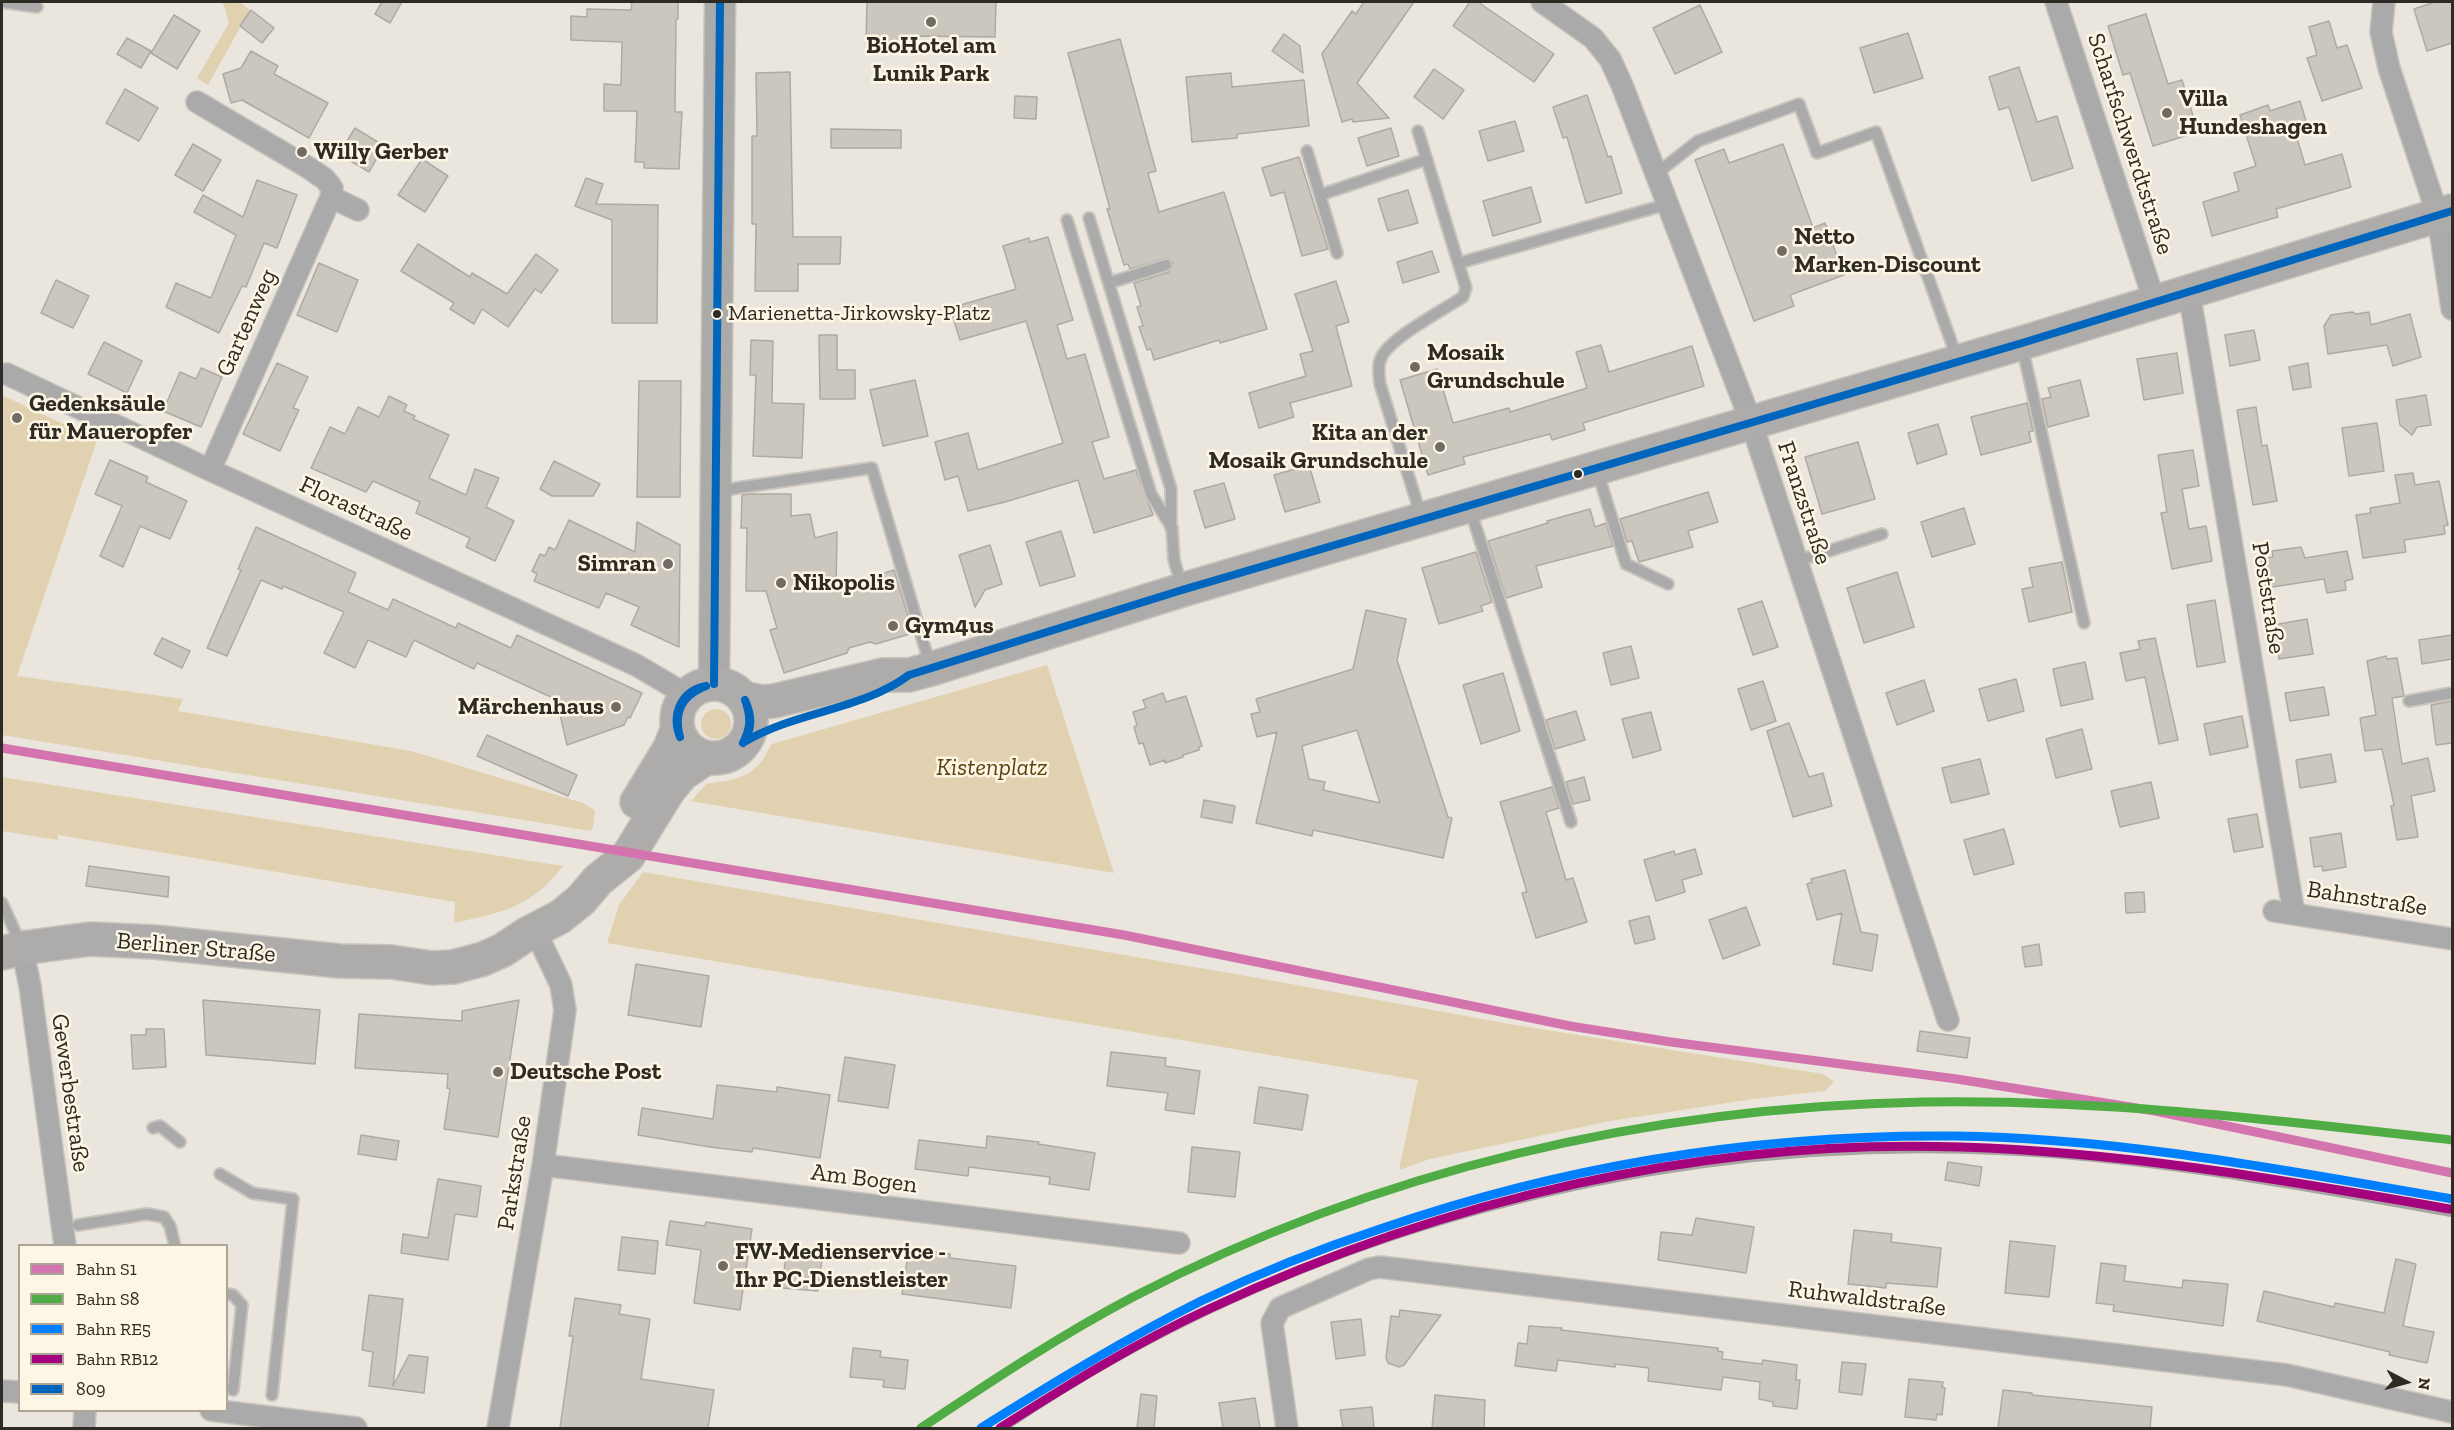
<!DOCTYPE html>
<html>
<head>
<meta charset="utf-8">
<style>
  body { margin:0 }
  #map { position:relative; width:2454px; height:1430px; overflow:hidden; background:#ebe6dd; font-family:"Zilla Slab",serif }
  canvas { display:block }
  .frame { position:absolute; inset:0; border:3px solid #2e2a24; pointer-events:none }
  .legend { position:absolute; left:18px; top:1244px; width:210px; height:168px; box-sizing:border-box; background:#fef6e4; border:2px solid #aba497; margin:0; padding:8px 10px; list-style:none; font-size:18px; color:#2e2a24 }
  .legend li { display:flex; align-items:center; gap:12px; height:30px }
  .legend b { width:30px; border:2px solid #aba497 }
  .north { position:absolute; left:2376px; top:1352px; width:60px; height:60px; -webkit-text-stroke:4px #fef6e4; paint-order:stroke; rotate:96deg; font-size:16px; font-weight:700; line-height:24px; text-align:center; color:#2e2a24 }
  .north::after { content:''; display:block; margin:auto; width:21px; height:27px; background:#2e2a24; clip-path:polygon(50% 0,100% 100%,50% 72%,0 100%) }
</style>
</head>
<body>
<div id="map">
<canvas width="2454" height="1430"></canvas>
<div class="frame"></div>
<ul class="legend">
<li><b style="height:8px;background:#d474ae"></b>Bahn S1</li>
<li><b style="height:8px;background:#50ad45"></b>Bahn S8</li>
<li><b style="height:8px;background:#0080ff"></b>Bahn RE5</li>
<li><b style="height:8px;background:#a5027d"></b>Bahn RB12</li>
<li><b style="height:8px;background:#0065bd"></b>809</li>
</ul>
<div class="north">N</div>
</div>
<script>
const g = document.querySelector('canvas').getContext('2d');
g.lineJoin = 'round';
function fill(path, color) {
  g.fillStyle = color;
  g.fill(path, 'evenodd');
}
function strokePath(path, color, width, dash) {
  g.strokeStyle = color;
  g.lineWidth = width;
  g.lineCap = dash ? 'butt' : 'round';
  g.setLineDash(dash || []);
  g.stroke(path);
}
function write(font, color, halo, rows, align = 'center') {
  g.font = font + ' "Zilla Slab",serif';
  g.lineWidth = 5;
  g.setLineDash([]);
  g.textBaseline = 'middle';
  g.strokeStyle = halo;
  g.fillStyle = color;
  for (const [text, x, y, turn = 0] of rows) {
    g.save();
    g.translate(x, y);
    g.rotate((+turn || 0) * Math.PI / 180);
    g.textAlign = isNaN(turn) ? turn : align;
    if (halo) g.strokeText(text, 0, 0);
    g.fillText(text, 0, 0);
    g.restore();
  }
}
const green = new Path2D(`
  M219 2H239L250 10 208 85 197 78 229 23 224 5Z
  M2 395 97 440 17 676 183 699 178 711 411 751 583 803 595 810 593 827 591 831 2 735Z
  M1047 665 1114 873 691 801 706 784C728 780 746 781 762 761 766 756 767 750 772 744Z
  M701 724a15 15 0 1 1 30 0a15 15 0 1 1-30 0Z
  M2 777 563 866C532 907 501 913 454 923L455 902 58 835V840L2 831Z
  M643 872 1258 978 1515 1025 1823 1074 1834 1082 1825 1091 1753 1099 1610 1121 1430 1159 1399 1170 1418 1080 607 943 619 905Z`);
const building = new Path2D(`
  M382 2H402L390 23 375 14Z
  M632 2H678V19H676L675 112H682L679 169 644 168V162H635L637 111H604V84L621 85 622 42 571 40V16L587 17V9L631 10Z
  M867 2H996L995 37 916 36V43L866 42Z
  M1364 2H1414L1357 83 1389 118 1353 122 1352 119 1342 122 1322 54 1352 11 1356 14Z
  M1470 2H1478L1554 54 1534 82 1453 26Z
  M2435 2H2452V43L2427 51 2414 9Z
  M1700 5 1722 52 1675 74 1653 28Z
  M251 10 274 28 262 43 240 26Z
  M2146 14 2168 84 2182 80 2198 132 2153 146 2130 73 2123 75 2108 26Z
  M174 15 200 31 177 69 151 53Z
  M2329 21 2337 48 2347 45 2362 88 2322 101 2307 58 2317 55 2309 27Z
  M1908 33 1923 78 1874 93 1860 48Z
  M1284 34 1300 46 1303 73 1272 51Z
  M127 38 151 51 141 68 117 54Z
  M1120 39 1156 171 1148 173 1159 212 1224 192 1267 329 1220 343 1219 340 1154 360 1151 349 1147 350 1139 327 1143 326 1137 307 1141 306 1134 283 1169 272 1173 263 1167 258 1130 269 1128 264 1124 265 1107 209H1110L1068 53Z
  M251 51 278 66 274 74 328 103 309 138 242 100 231 103 223 74 241 68Z
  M2019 67 2037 122 2057 116 2073 168 2032 181 2009 107 1999 110 1989 77Z
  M1434 69 1464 90 1443 119 1414 97Z
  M790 72 793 237H841L840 264H798V291H755L756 224H752V136H757L756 73Z
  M1231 73 1232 87 1304 80 1309 126 1237 134V138L1192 142 1186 77Z
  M125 89 158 108 139 141 106 123Z
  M1587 95 1608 157 1611 156 1622 193 1586 203 1567 137 1563 138 1553 107Z
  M1015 96 1037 97 1036 119 1014 118Z
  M2300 101 2306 121 2293 125 2305 165 2342 154 2351 187 2276 209 2278 217 2212 236 2203 202 2239 191 2234 173 2256 166 2240 115 2268 105 2270 111Z
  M1515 121 1524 151 1488 161 1479 131Z
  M355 128 384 146 369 172 339 154Z
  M1391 128 1399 156 1367 166 1358 138Z
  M831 129 901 130V148H831Z
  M193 144 221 160 203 191 175 175Z
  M1783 144 1813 228 1825 223 1844 275 1790 295 1794 306 1754 321 1695 160 1724 149 1729 163Z
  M1299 157 1328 249 1302 256 1284 192 1271 196 1262 168Z
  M422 159 448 176 425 212 398 195Z
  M586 178 603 184 596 204 658 205 657 323H612V220L575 206Z
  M257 180 297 195 277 248 264 243 246 287 242 286 219 333 166 307 176 283 211 298 236 235 194 212 203 195 243 217Z
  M1531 187 1541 222 1493 236 1483 201Z
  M1408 190 1418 223 1388 231 1378 199Z
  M1048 237 1073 320 1057 325 1067 359 1085 354 1109 437 1092 442 1104 479 1136 470 1153 515 1094 533 1078 480 1005 502 968 511 958 476 945 480 935 442 968 433 978 470 1063 443 1026 321 960 340 950 308 1016 289 1003 246 1029 238 1030 242Z
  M418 244 470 277 472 273 507 294 536 254 558 270 541 293 535 289 508 327 482 309 474 324 450 309 454 303 401 271Z
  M1432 251 1439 272 1403 283 1397 262Z
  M319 263 358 280 337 332 297 315Z
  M56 280 89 296 73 328 41 313Z
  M1336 281 1349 322 1336 326 1352 386 1290 403 1294 417 1259 428 1249 393 1306 376 1300 354 1313 351 1295 294Z
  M2352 312 2356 314 2369 312 2371 325 2410 314 2421 357 2393 366 2387 345 2328 354 2324 326 2331 315Z
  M2254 330 2260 360 2230 366 2225 335Z
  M819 335H837V370H855V399H820Z
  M751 340 773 341 772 403 804 404 802 458 753 456 756 375H750Z
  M104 342 142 361 127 393 88 374Z
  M1601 345 1609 372 1692 346 1704 386 1583 423 1585 430 1552 440 1550 434 1463 457 1465 464 1428 475 1400 380 1437 369 1453 423 1509 408 1510 412 1587 388 1576 352Z
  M2177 353 2183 393 2144 400 2137 359Z
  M277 363 308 377 293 408 299 410 280 451 243 434Z
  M2308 363 2311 387 2293 390 2289 367Z
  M201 368 222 377 201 427 163 411 180 372 196 379Z
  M915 380 928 436 883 446 870 390Z
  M2080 380 2089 416 2048 427 2042 399 2051 397 2048 388Z
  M639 381H681L680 497H637Z
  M2426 395 2431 425 2417 427 2412 435 2400 425 2396 400Z
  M389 396 407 405 404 411 415 416 413 419 449 435 429 478 466 495 475 469 499 478 486 507 514 521 495 561 466 547 470 538 416 513 420 502 373 481 366 492 311 468 330 427 345 434 358 407 379 417Z
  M2027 403 2033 431 2029 432 2031 442 1981 455 1971 417Z
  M2256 407 2262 446 2267 445 2277 501 2253 505 2237 410Z
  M2377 423 2384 471 2349 476 2342 428Z
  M1938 424 1947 454 1917 464 1908 433Z
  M1858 442 1875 499 1822 514 1805 457Z
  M2193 450 2199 486 2182 489 2189 529 2206 526 2212 561 2172 569 2161 513 2167 512 2158 455Z
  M110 460 148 477 146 482 187 501 170 539 140 526 123 567 100 556 122 506 95 494Z
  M554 461 600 484 593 496H552L540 489Z
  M1309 465 1320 502 1285 512 1274 475Z
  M2413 473 2415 485 2439 481 2448 525 2444 526 2445 534 2404 540 2406 552 2363 558 2356 515 2371 513 2370 508 2400 503 2395 475Z
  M1224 483 1235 519 1205 528 1194 491Z
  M1708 492 1718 522 1688 531 1693 547 1639 562 1632 541 1627 542 1620 519Z
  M751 494H791V516L810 514 815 538 837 532 836 588 894 570 913 633 876 644 870 642 849 648 847 653 784 673 770 630 777 628 766 591H746L747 528H741L742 495Z
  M1964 508 1975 544 1932 557 1921 522Z
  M1590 509 1595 527 1606 523 1613 546 1536 566 1542 587 1506 598 1488 541 1548 523 1547 521Z
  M569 520 635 552 637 522 680 545 679 647 631 625 639 607 606 593 599 608 534 581 537 574 532 571 540 554 545 556 549 547 555 550Z
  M256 527 356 573 348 592 388 610 393 599 456 628 458 623 511 648 517 635 642 693 630 718 628 717 624 725 567 745 558 706 551 703 553 698 477 663 474 669 414 640 406 657 368 640 355 668 324 653 344 612 283 586 282 589 261 580 227 656 207 648 241 570 238 569Z
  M1061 531 1075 576 1040 586 1026 542Z
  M990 545 1002 584 985 590 975 607 959 555Z
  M2301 547 2305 558 2347 551 2353 579 2345 581 2346 590 2327 593 2324 579 2266 588 2261 559 2273 557 2272 551Z
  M1476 552 1492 602 1481 606 1483 611 1439 624 1422 568Z
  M2062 562 2072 612 2029 622 2022 589 2033 587 2029 568Z
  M1897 572 1914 627 1864 643 1847 588Z
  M2215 600 2225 662 2197 667 2187 605Z
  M1762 601 1778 647 1753 655 1738 609Z
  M1366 610 1406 619 1397 660 1448 817 1452 818 1443 858 1313 830 1312 836 1256 823 1277 732 1257 737 1251 714 1260 712 1256 699 1353 669ZM1357 730 1380 803 1323 790 1325 782 1309 779 1302 746Z
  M2307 619 2313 654 2279 659 2273 625Z
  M2452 635V659L2422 664 2419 640Z
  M162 638 190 651 182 668 154 654Z
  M2155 638 2178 740 2159 744 2145 677 2126 681 2120 653 2140 649 2138 641Z
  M1631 646 1639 678 1611 685 1603 653Z
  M2386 656 2387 659 2397 658 2404 696 2392 698 2402 764 2428 758 2435 791 2411 796 2418 837 2397 840 2391 806 2394 805 2382 749 2365 751 2360 718 2376 715 2367 661Z
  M2085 662 2093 699 2061 706 2053 669Z
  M1503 673 1520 731 1481 744 1463 685Z
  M2016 679 2024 711 1988 721 1979 689Z
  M1924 680 1934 711 1897 725 1886 693Z
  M1763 681 1776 721 1751 730 1738 689Z
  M2324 687 2329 715 2290 721 2285 693Z
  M1163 693 1166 702 1186 696 1202 746 1199 747V750L1183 755V757L1165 763V760L1150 765 1143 743 1139 744 1134 727 1137 725 1133 712 1146 708 1143 700Z
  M2452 701V743L2436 745 2431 705Z
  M1576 711 1585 740 1555 749 1546 720Z
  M1651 712 1661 750 1633 758 1622 719Z
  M2242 716 2248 747 2210 755 2204 724Z
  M1789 723 1809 777 1823 773 1832 806 1793 817 1767 731Z
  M2082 729 2092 769 2056 778 2046 739Z
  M487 735 577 775 568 796 477 756Z
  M2331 754 2336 782 2300 788 2296 760Z
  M1980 759 1989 794 1951 803 1942 768Z
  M1584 777 1590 800 1573 804 1566 782Z
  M2151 782 2159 818 2120 827 2111 791Z
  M1552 787 1559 808 1546 812 1566 880 1573 878 1587 922 1536 938 1522 893 1527 892 1500 802Z
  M1204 800 1235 806 1232 823 1201 817Z
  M2257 814 2263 847 2234 852 2228 819Z
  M2004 829 2014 864 1974 875 1964 840Z
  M2341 833 2346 867 2323 871 2322 866 2314 867 2310 838Z
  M1695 849 1702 874 1682 880 1685 892 1656 901 1644 860 1674 851 1675 855Z
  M89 866 169 877 168 897 86 886Z
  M1845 870 1861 932 1878 935 1872 971 1833 964 1842 913 1817 920 1807 884 1812 882 1811 879Z
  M2144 892 2145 912 2126 913 2125 893Z
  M1746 907 1760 945 1723 959 1709 920Z
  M1649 916 1655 939 1635 944 1629 921Z
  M2039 944 2042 965 2025 967 2022 947Z
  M636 964 709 976 701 1027 628 1015Z
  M203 1000 320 1010 315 1064 206 1055Z
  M519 1000 498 1137 444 1129 450 1089 447 1088 448 1074 355 1068 359 1014 462 1021V1011Z
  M146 1029H164L166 1067 133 1069 131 1035H146Z
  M1920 1031 1970 1038 1967 1058 1917 1051Z
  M1111 1052 1166 1058 1165 1066 1200 1071 1194 1114 1165 1110 1168 1093 1107 1086Z
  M845 1057 895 1065 888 1108 838 1101Z
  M717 1085 777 1092V1087L830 1095 820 1158 753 1148 752 1152 710 1147 638 1135 642 1108 713 1119Z
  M1259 1087 1308 1095 1302 1130 1254 1123Z
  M361 1135 399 1141 396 1160 358 1154Z
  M987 1136 1039 1142 1038 1144 1095 1153 1089 1190 1049 1184 1050 1177 969 1167 968 1176 915 1169 919 1140 986 1148Z
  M1192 1147 1240 1152 1235 1197 1188 1192Z
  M1948 1162 1982 1167 1979 1186 1945 1180Z
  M438 1179 481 1186 477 1217 455 1214 448 1260 401 1253 403 1234 428 1238Z
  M1696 1218 1754 1227 1746 1273 1658 1260 1661 1232 1692 1235Z
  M670 1221 705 1226 706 1222 752 1229 740 1310 694 1303 701 1250 666 1245Z
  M1854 1230 1892 1234 1891 1242 1941 1248 1937 1287 1886 1283V1288L1848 1284Z
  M622 1237 658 1241 655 1274 618 1270Z
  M2010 1241 2055 1246 2049 1297 2005 1293Z
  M909 1248 950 1254V1258L1016 1266 1011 1308 902 1294Z
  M786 1255 822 1259 818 1291 782 1288Z
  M2396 1259 2416 1264 2403 1326 2434 1332 2427 1363 2389 1355 2390 1352 2257 1321 2264 1291 2334 1307 2335 1303 2384 1313Z
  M2101 1263 2126 1266 2124 1281 2182 1288 2183 1280 2228 1284 2223 1326 2113 1311 2114 1305 2096 1303Z
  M369 1295 403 1299 393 1386 409 1355 428 1357 424 1393 369 1386 373 1352 362 1350Z
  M575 1298 621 1305 619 1314 650 1319 641 1379 714 1390 708 1428H560L573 1336H569Z
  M1400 1310 1441 1315 1404 1365 1399 1367 1388 1363 1386 1358 1391 1316 1399 1317Z
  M1361 1319 1365 1355 1336 1359 1331 1322Z
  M1529 1326 1562 1328 1561 1330 1718 1348V1351L1723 1352 1722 1359 1762 1364 1763 1360 1797 1365 1796 1380H1800L1797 1409 1773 1406V1402L1759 1399 1760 1382 1723 1377 1721 1390 1648 1381 1649 1368 1615 1364V1367L1558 1360 1556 1371 1515 1366 1518 1343 1527 1344Z
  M853 1348 881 1351 880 1357 908 1360 905 1389 883 1387 884 1380 850 1377Z
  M1842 1362 1866 1364 1862 1395 1839 1392Z
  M1909 1379 1943 1382 1942 1387 1945 1388 1942 1415 1937 1414 1936 1420 1905 1417Z
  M2003 1390 2032 1393V1395L2152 1407 2150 1428H1998Z
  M1141 1394 1157 1396 1154 1428H1137Z
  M1435 1395 1485 1400 1484 1428H1432Z
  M1255 1398 1260 1428H1223L1219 1403Z
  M1372 1407 1374 1428H1343L1340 1410Z`);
const lane = new Path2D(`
  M2 2 37 7
  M1418 131 1466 288 1463 297C1443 310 1392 337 1382 356 1377 365 1379 374 1380 384L1421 516
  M1307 151 1337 253
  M1656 174 1698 141 1799 104 1817 153 1876 132 1957 358
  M1320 195 1427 159
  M1089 218 1171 489V528
  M1067 220 1151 494 1172 528 1174 560 1182 587
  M1459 263 1668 204
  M1109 283 1166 265
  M2022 346 2084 623
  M1597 470 1626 564 1668 584
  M717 491 872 468 930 665
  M1470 509 1571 822
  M1797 561 1882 534
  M2409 701 2452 693
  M2 903 21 945
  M153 1128 160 1126 180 1142
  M220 1174 252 1193 293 1199 272 1395
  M78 1225 147 1214 164 1217 170 1226 175 1246
  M226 1294 233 1295 242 1305 233 1390`);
const street = new Path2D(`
  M1542 2 1593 38 1610 59 1622 85 1751 422 1948 1020
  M2056 2 2155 303
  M2384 2 2381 32 2389 68 2438 216 2452 309
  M197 102 309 168 325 179 332 188 331 197 210 470
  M331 197 358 210
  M2189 292 2294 914
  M7 374 210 470 636 665 687 695
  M2274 911 2452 939
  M22 948 30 986 65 1246
  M543 1165 1179 1243
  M2 1391 20 1392
  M211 1410 356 1428
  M84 1428 85 1410
  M498 1428 543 1165 565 1010 561 985 535 930
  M1287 1428 1272 1323 1280 1308 1369 1269 1380 1267 2287 1375 2452 1412`);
const secondary = new Path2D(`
  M714 684 720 2`);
const primary = new Path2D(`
  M677 721a37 37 0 1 1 74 0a37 37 0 1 1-74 0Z
  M744 698 762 702 774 701 883 675H909L931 669 1182 590 2022 343 2452 211
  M637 802 670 748 677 730
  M2 953 22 948 90 939 154 942 340 961 391 962 432 968 453 967 483 959 503 950 527 934 560 917 581 900 598 880 628 856 668 791 682 774 706 758`);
const rail = new Path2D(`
  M1007 1428C1293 1233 1658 1136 2003 1153 2154 1160 2304 1189 2452 1215`);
const bus1 = new Path2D(`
  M714 684 720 2
  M680 737C671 714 681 691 706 686
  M680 737C673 712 682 695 706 686
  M746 741C798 711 862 710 909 675L1182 590 2022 343 2452 211
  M743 743C751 727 751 717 745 700
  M743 743C753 728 752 716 745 700`);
const rail1 = new Path2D(`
  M2 748 1124 935 1570 1026 1671 1042 1957 1079 2155 1111 2452 1173`);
const rail2 = new Path2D(`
  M921 1428C990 1382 1059 1336 1133 1297 1377 1170 1649 1107 1923 1102 2100 1099 2277 1120 2452 1140`);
const rail3 = new Path2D(`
  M981 1428C1053 1383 1125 1339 1201 1301 1259 1273 1319 1249 1380 1229 1565 1165 1759 1134 1955 1136 2122 1138 2288 1171 2452 1199`);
const rail4 = new Path2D(`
  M1000 1428C1068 1385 1137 1342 1211 1308 1443 1200 1704 1138 1961 1147 2126 1152 2288 1181 2450 1209`);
const markers = [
  [931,22,6,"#706c65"],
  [2167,113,6,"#706c65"],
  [302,152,6,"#706c65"],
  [1782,251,6,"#706c65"],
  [717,314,5,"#2e2a24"],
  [1415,367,6,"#706c65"],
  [17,418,6,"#706c65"],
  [1440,447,6,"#706c65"],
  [1578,474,5,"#2e2a24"],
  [668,564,6,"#706c65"],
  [781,583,6,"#706c65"],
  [893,626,6,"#706c65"],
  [616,707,6,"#706c65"],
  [498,1072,6,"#706c65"],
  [723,1266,6,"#706c65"]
];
const busNames = [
  ["Marienetta-Jirkowsky-Platz",728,314]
];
const poiNames = [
  ["BioHotel am",931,46,"center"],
  ["Lunik Park",931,74,"center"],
  ["Villa",2179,99],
  ["Hundeshagen",2179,127],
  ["Willy Gerber",314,152],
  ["Netto",1794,237],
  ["Marken-Discount",1794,265],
  ["Mosaik",1427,353],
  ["Grundschule",1427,381],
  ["Gedenksäule",29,404],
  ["für Maueropfer",29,432],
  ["Kita an der",1428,433,"right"],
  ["Mosaik Grundschule",1428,461,"right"],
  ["Simran",656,564,"right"],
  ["Nikopolis",793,583],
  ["Gym4us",905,626],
  ["Märchenhaus",604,707,"right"],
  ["Deutsche Post",510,1072],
  ["FW-Medienservice -",735,1252],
  ["Ihr PC-Dienstleister",735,1280]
];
const streetNames = [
  ["Scharfschwerdtstraße",2130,144,72],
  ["Gartenweg",247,323,-66],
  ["Franzstraße",1804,503,72],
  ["Florastraße",356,509,25],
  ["Poststraße",2268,598,81],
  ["Bahnstraße",2367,899,9],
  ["Berliner Straße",196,948,5],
  ["Gewerbestraße",70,1093,82],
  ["Parkstraße",515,1173,-81],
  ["Am Bogen",864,1179,7],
  ["Ruhwaldstraße",1867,1299,7]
];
const parkNames = [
  ["Kistenplatz",992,768]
];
fill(green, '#e1d1b0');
fill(building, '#cbc7bf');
strokePath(building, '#aeaaa3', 1.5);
strokePath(lane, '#c8c3bd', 14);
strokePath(street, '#c8c3bd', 24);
strokePath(secondary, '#c8c3bd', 33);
strokePath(primary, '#c8c3bd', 36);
strokePath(lane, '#aaaaab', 10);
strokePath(street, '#aaaaab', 21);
strokePath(secondary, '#aaaaa9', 30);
strokePath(primary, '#adacab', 33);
strokePath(rail, '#a6a5a2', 4.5);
strokePath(bus1, '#0065bd', 8);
strokePath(rail1, '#d474ae', 9);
strokePath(rail2, '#50ad45', 9);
strokePath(rail3, '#0080ff', 9);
strokePath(rail4, '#a5027d', 9);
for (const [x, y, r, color] of markers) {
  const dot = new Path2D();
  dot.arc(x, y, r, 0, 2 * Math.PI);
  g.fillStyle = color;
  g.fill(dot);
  strokePath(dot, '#fef6e4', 2);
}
write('22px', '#2e2a24', '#fef6e4', busNames, 'left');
write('bold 24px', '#2e2a24', '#fef6e4', poiNames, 'left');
write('24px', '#2e2a24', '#fef6e4', streetNames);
write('italic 24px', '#5a430e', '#fef6e4', parkNames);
</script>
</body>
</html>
